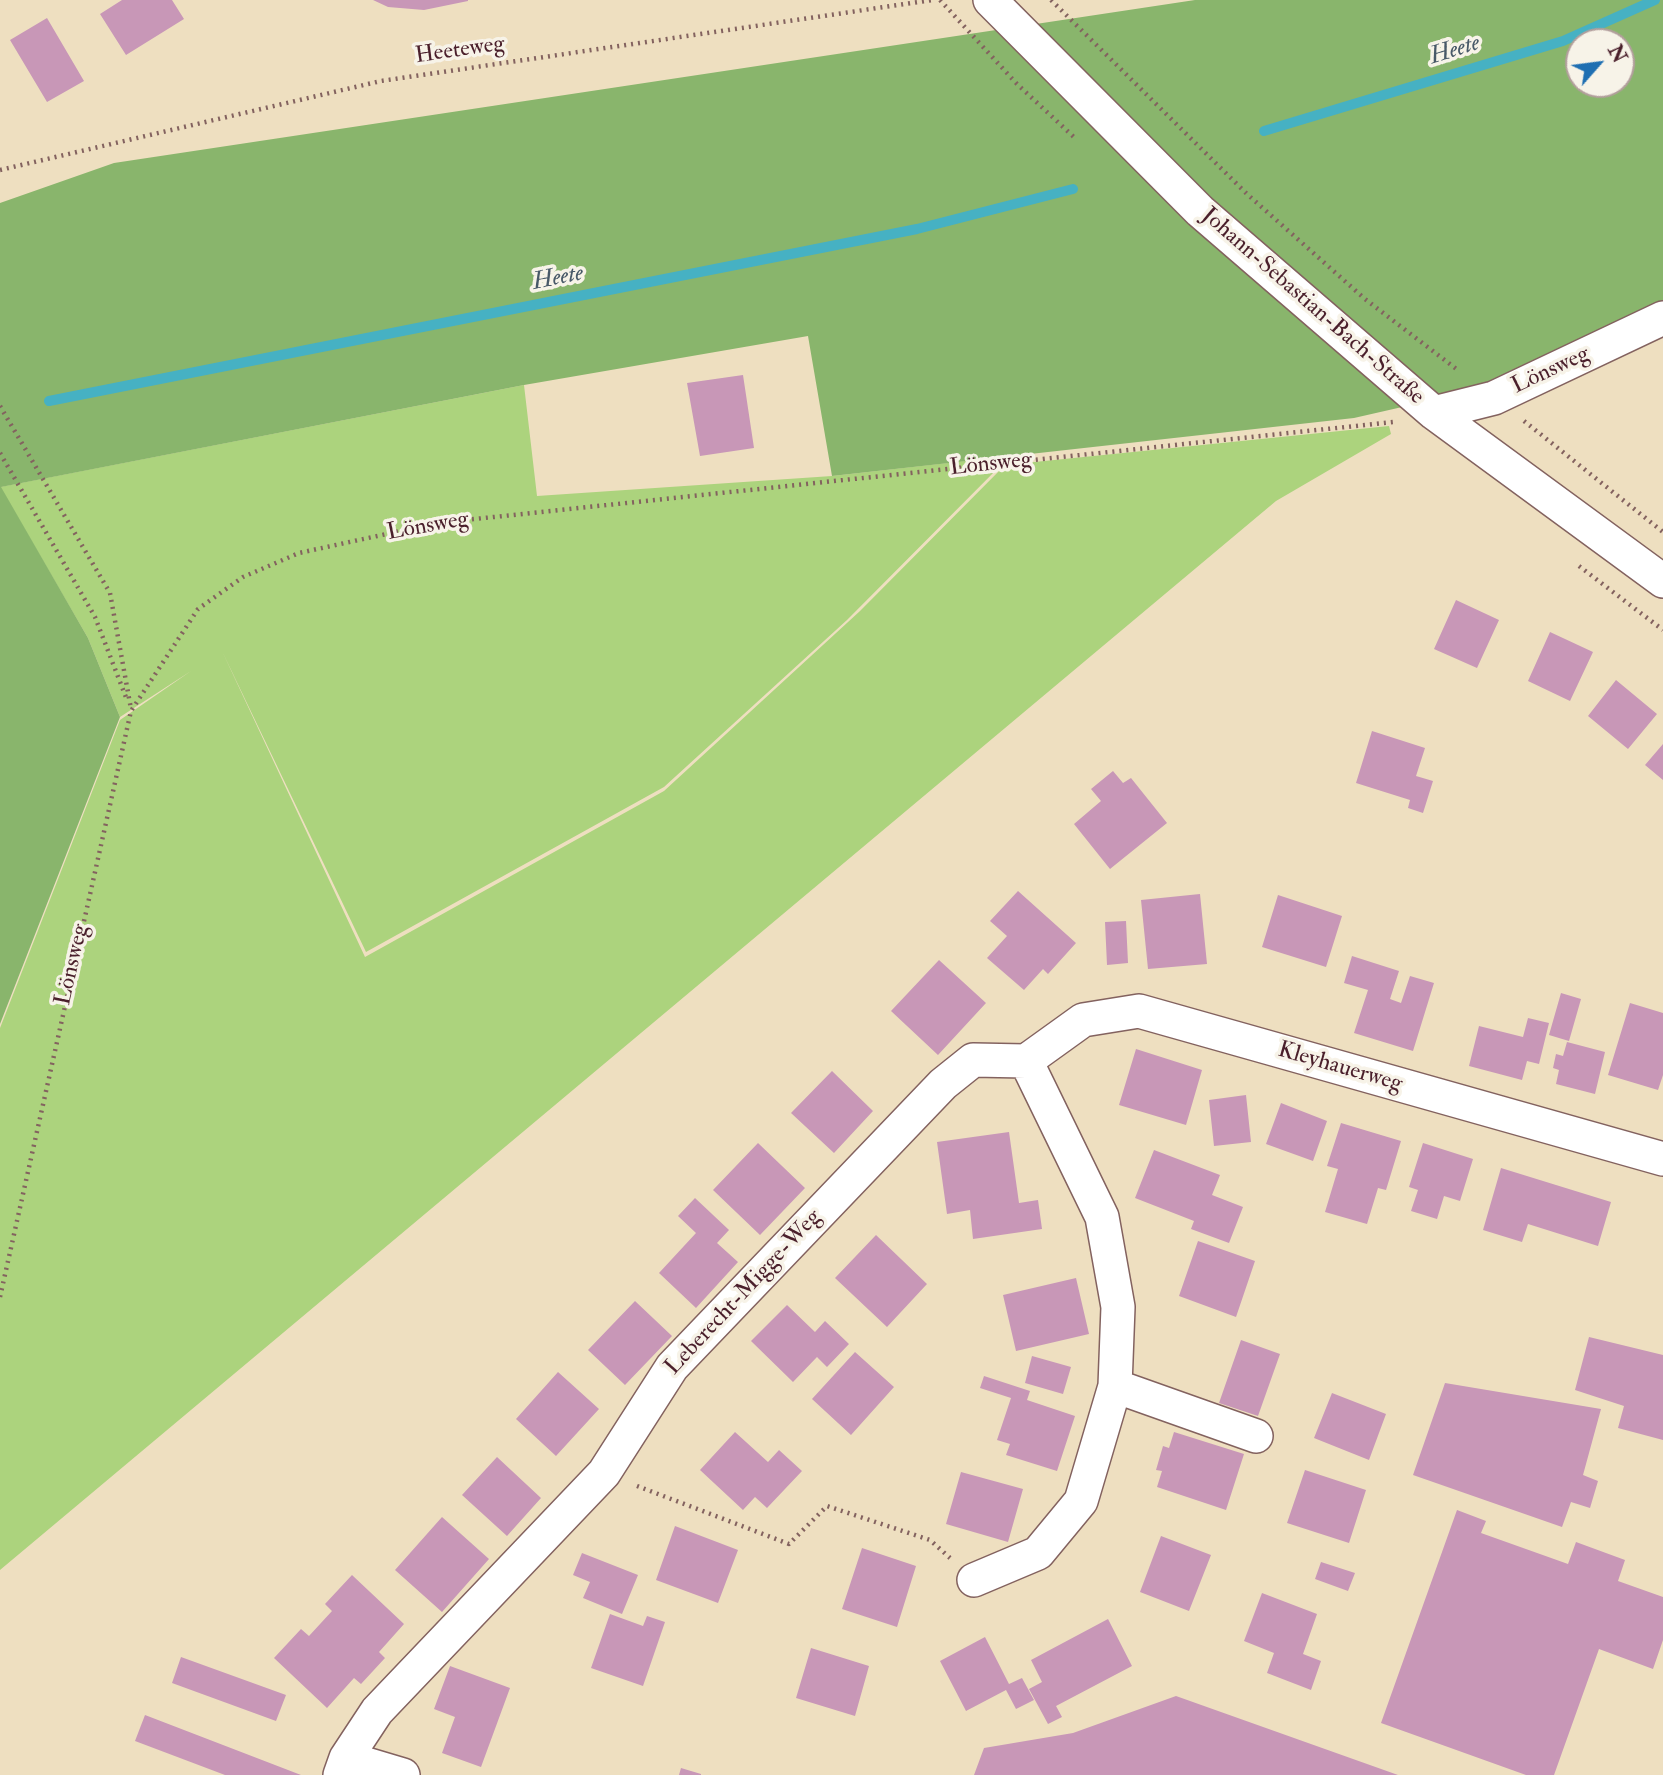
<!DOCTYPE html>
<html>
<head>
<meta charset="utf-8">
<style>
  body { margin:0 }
  #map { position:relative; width:1663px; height:1775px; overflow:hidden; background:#eedfc0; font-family:"IM FELL Double Pica",serif }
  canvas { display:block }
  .north { position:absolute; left:1565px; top:28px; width:70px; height:70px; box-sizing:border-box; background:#f7f3e8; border:2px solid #b29e9c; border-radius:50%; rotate:62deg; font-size:19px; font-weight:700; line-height:28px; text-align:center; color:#4a1f2b }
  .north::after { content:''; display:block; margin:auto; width:24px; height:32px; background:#1f6fb2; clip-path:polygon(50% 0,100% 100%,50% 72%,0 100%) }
</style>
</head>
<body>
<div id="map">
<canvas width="1663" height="1775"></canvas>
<div class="north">N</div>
</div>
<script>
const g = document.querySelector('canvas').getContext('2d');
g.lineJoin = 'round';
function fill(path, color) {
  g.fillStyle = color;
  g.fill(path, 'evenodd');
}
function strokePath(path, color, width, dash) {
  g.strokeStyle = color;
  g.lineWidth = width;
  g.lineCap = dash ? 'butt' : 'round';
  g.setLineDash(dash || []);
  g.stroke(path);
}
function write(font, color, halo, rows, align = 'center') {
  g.font = font + ' "IM FELL Double Pica",serif';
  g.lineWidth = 7;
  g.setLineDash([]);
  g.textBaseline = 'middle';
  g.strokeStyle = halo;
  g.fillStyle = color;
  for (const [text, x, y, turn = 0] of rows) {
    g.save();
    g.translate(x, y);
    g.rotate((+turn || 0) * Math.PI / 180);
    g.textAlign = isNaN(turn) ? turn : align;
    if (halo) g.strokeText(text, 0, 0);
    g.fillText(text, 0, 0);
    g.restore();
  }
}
const green = new Path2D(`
  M524 385 537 496 832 476 1010 456 847 620 664 787 366 952 222 651 365 957 664 791 860 611 1005 465 1389 426 1391 434 1276 501 0 1570V1028L120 720 191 671 120 717 88 638 0 487Z`);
const forest = new Path2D(`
  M1195 0H1663V304L1503 384 1354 418 832 476 808 336 524 385 1 487 88 638 120 717 0 1024V203L114 163ZM1579 42H1621V84H1579Z`);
const stream = new Path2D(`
  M1264 131 1563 41 1655 0
  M49 401 917 229 1073 189`);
const building = new Path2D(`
  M122 0H172L184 19 126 55 100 14Z
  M373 0H468V1L424 10 388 7Z
  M47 18 84 81 47 102 10 40Z
  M743 375 754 448 700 456 687 383Z
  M1456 600 1499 620 1477 668 1434 649Z
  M1550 632 1593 652 1570 701 1528 681Z
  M1616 680 1657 714 1628 749 1588 716Z
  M1372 731 1425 748 1416 776 1433 781 1423 813 1408 808 1410 800 1356 783Z
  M1663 744V780L1645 765Z
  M1113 771 1123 783 1131 778 1167 823 1110 869 1074 824 1101 801 1091 789Z
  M1018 891 1076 943 1048 974 1043 969 1024 990 987 958 1007 936 990 921Z
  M1200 894 1207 964 1148 969 1141 900Z
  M1278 895 1342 916 1326 967 1262 947Z
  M1126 921 1128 963 1107 965 1105 922Z
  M1352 956 1399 971 1390 999 1401 1003 1410 976 1434 983 1413 1051 1354 1033 1368 990 1344 983Z
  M939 960 986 1003 938 1055 891 1011Z
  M1561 993 1581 999 1569 1041 1549 1035Z
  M1630 1003 1663 1013V1075L1658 1090 1608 1075Z
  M1528 1018 1549 1023 1539 1064 1527 1061 1522 1080 1469 1066 1479 1026 1523 1037Z
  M1567 1042 1605 1052 1595 1094 1556 1084 1559 1070 1553 1068 1556 1054 1563 1056Z
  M1136 1049 1202 1070 1186 1125 1119 1105Z
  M832 1071 873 1111 834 1153 791 1113Z
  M1246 1095 1251 1142 1214 1146 1209 1100Z
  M1281 1103 1327 1121 1313 1161 1266 1144Z
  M1341 1123 1401 1141 1386 1190 1378 1188 1367 1224 1325 1212 1338 1169 1327 1166Z
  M1009 1132 1019 1203 1038 1200 1042 1229 973 1239 970 1210 947 1214 937 1142Z
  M758 1143 805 1188 760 1235 713 1190Z
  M1423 1143 1473 1159 1460 1201 1444 1196 1437 1219 1411 1211 1418 1190 1409 1187Z
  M1154 1150 1220 1175 1212 1195 1243 1207 1229 1243 1191 1229 1194 1221 1135 1198Z
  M1501 1168 1611 1202 1598 1246 1528 1224 1522 1242 1483 1230Z
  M695 1198 729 1230 717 1243 738 1262 696 1308 659 1273 696 1233 678 1216Z
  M876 1235 927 1284 887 1327 835 1278Z
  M1198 1241 1255 1261 1236 1317 1179 1296Z
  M1076 1278 1089 1334 1016 1351 1003 1295Z
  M635 1301 672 1336 625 1385 588 1350Z
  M787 1305 815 1332 825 1321 849 1344 827 1367 817 1357 793 1382 751 1341Z
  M1589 1337 1663 1355V1440L1618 1428 1624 1406 1575 1390Z
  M1241 1340 1280 1354 1258 1416 1219 1403Z
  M855 1352 894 1387 851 1435 812 1399Z
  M1032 1356 1071 1367 1063 1394 1025 1383Z
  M558 1372 599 1409 556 1456 516 1419Z
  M984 1376 1030 1391 1027 1400 1075 1416 1057 1471 1006 1455 1010 1444 997 1440 1011 1398 980 1388Z
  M1445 1383 1601 1409 1583 1475 1598 1481 1590 1508 1571 1502 1562 1527 1413 1475Z
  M1332 1393 1386 1414 1369 1460 1314 1438Z
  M735 1432 768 1462 779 1450 802 1471 767 1508 755 1497 743 1510 700 1470Z
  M1174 1432 1244 1454 1226 1510 1157 1487 1162 1471 1156 1470 1163 1446 1169 1448Z
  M497 1457 541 1498 507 1536 462 1495Z
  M1305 1470 1366 1490 1349 1543 1287 1523Z
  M961 1472 1023 1489 1008 1542 946 1524Z
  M1457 1510 1486 1521 1481 1533 1568 1564 1576 1542 1625 1560 1618 1581 1663 1597V1640L1653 1669 1599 1649 1554 1775H1526L1381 1723Z
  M442 1517 489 1559 442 1612 395 1570Z
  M675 1526 738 1550 718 1603 656 1580Z
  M1161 1536 1211 1555 1189 1611 1140 1592Z
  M862 1548 916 1566 897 1627 842 1609Z
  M582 1553 638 1575 622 1614 583 1598 590 1582 573 1575Z
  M1321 1562 1355 1573 1348 1591 1315 1579Z
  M352 1575 404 1624 379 1652 385 1658 361 1684 354 1678 327 1708 274 1658 301 1629 309 1636 332 1611 325 1604Z
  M1262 1593 1317 1614 1303 1654 1321 1661 1311 1690 1267 1673 1274 1653 1244 1641Z
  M610 1614 643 1626 647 1616 665 1622 643 1686 591 1668Z
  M1108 1619 1132 1666 1056 1706 1062 1717 1048 1724 1029 1689 1042 1682 1031 1660Z
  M985 1637 1009 1684 1022 1678 1034 1700 1016 1709 1006 1690 966 1711 940 1661Z
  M811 1648 869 1666 855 1716 796 1698Z
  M181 1657 286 1695 276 1721 172 1683Z
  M450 1666 510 1688 481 1767 442 1753 455 1717 434 1709Z
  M1176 1696 1398 1775H974L984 1748 1073 1733Z
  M145 1715 301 1775H225L135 1741Z
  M681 1768 701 1774V1775H679Z`);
const path = new Path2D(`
  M940 0 1017 84 1076 139
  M1051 0 1247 194 1365 299 1459 371
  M0 170 381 81 932 0
  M0 406 110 593 131 709
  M1524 421 1663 532
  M0 453 95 617 127 700
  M1579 566 1663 630
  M0 1297 131 711 198 609 243 577 299 553 437 523 1393 422
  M637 1486 789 1544 827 1506 930 1540 950 1558`);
const minor = new Path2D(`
  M990 0 1200 211 1434 413 1663 581
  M1434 413 1494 398 1663 318
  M1026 1061 1083 1020 1139 1011 1663 1159
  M1115 1386 1256 1436
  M974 1580 1038 1553 1081 1501 1115 1386 1118 1307 1102 1217 1026 1061
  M346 1758 403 1775
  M340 1775 346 1758 377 1711 604 1473 672 1367 943 1084 973 1060 1026 1061`);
const streetNames = [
  ["Heeteweg",460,51,-8],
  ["Johann-Sebastian-Bach-Straße",1312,307,41],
  ["Lönsweg",1551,371,-25],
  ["Lönsweg",991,465,-6],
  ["Lönsweg",428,527,-10],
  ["Lönsweg",73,965,-77],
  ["Kleyhauerweg",1340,1068,16],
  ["Leberecht-Migge-Weg",744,1293,-47]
];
const waterNames = [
  ["Heete",1455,51,-17],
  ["Heete",558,279,-11]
];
fill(green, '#acd37d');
fill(forest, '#89b56c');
strokePath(stream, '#46b1c3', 10);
fill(building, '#c897b7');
strokePath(minor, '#83625f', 36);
strokePath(path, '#83625f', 4.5, [2, 5]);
strokePath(minor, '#fff', 33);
write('23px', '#4a1f2b', '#f7f3e8', streetNames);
write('italic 24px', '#485968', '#f7f3e8', waterNames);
</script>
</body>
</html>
